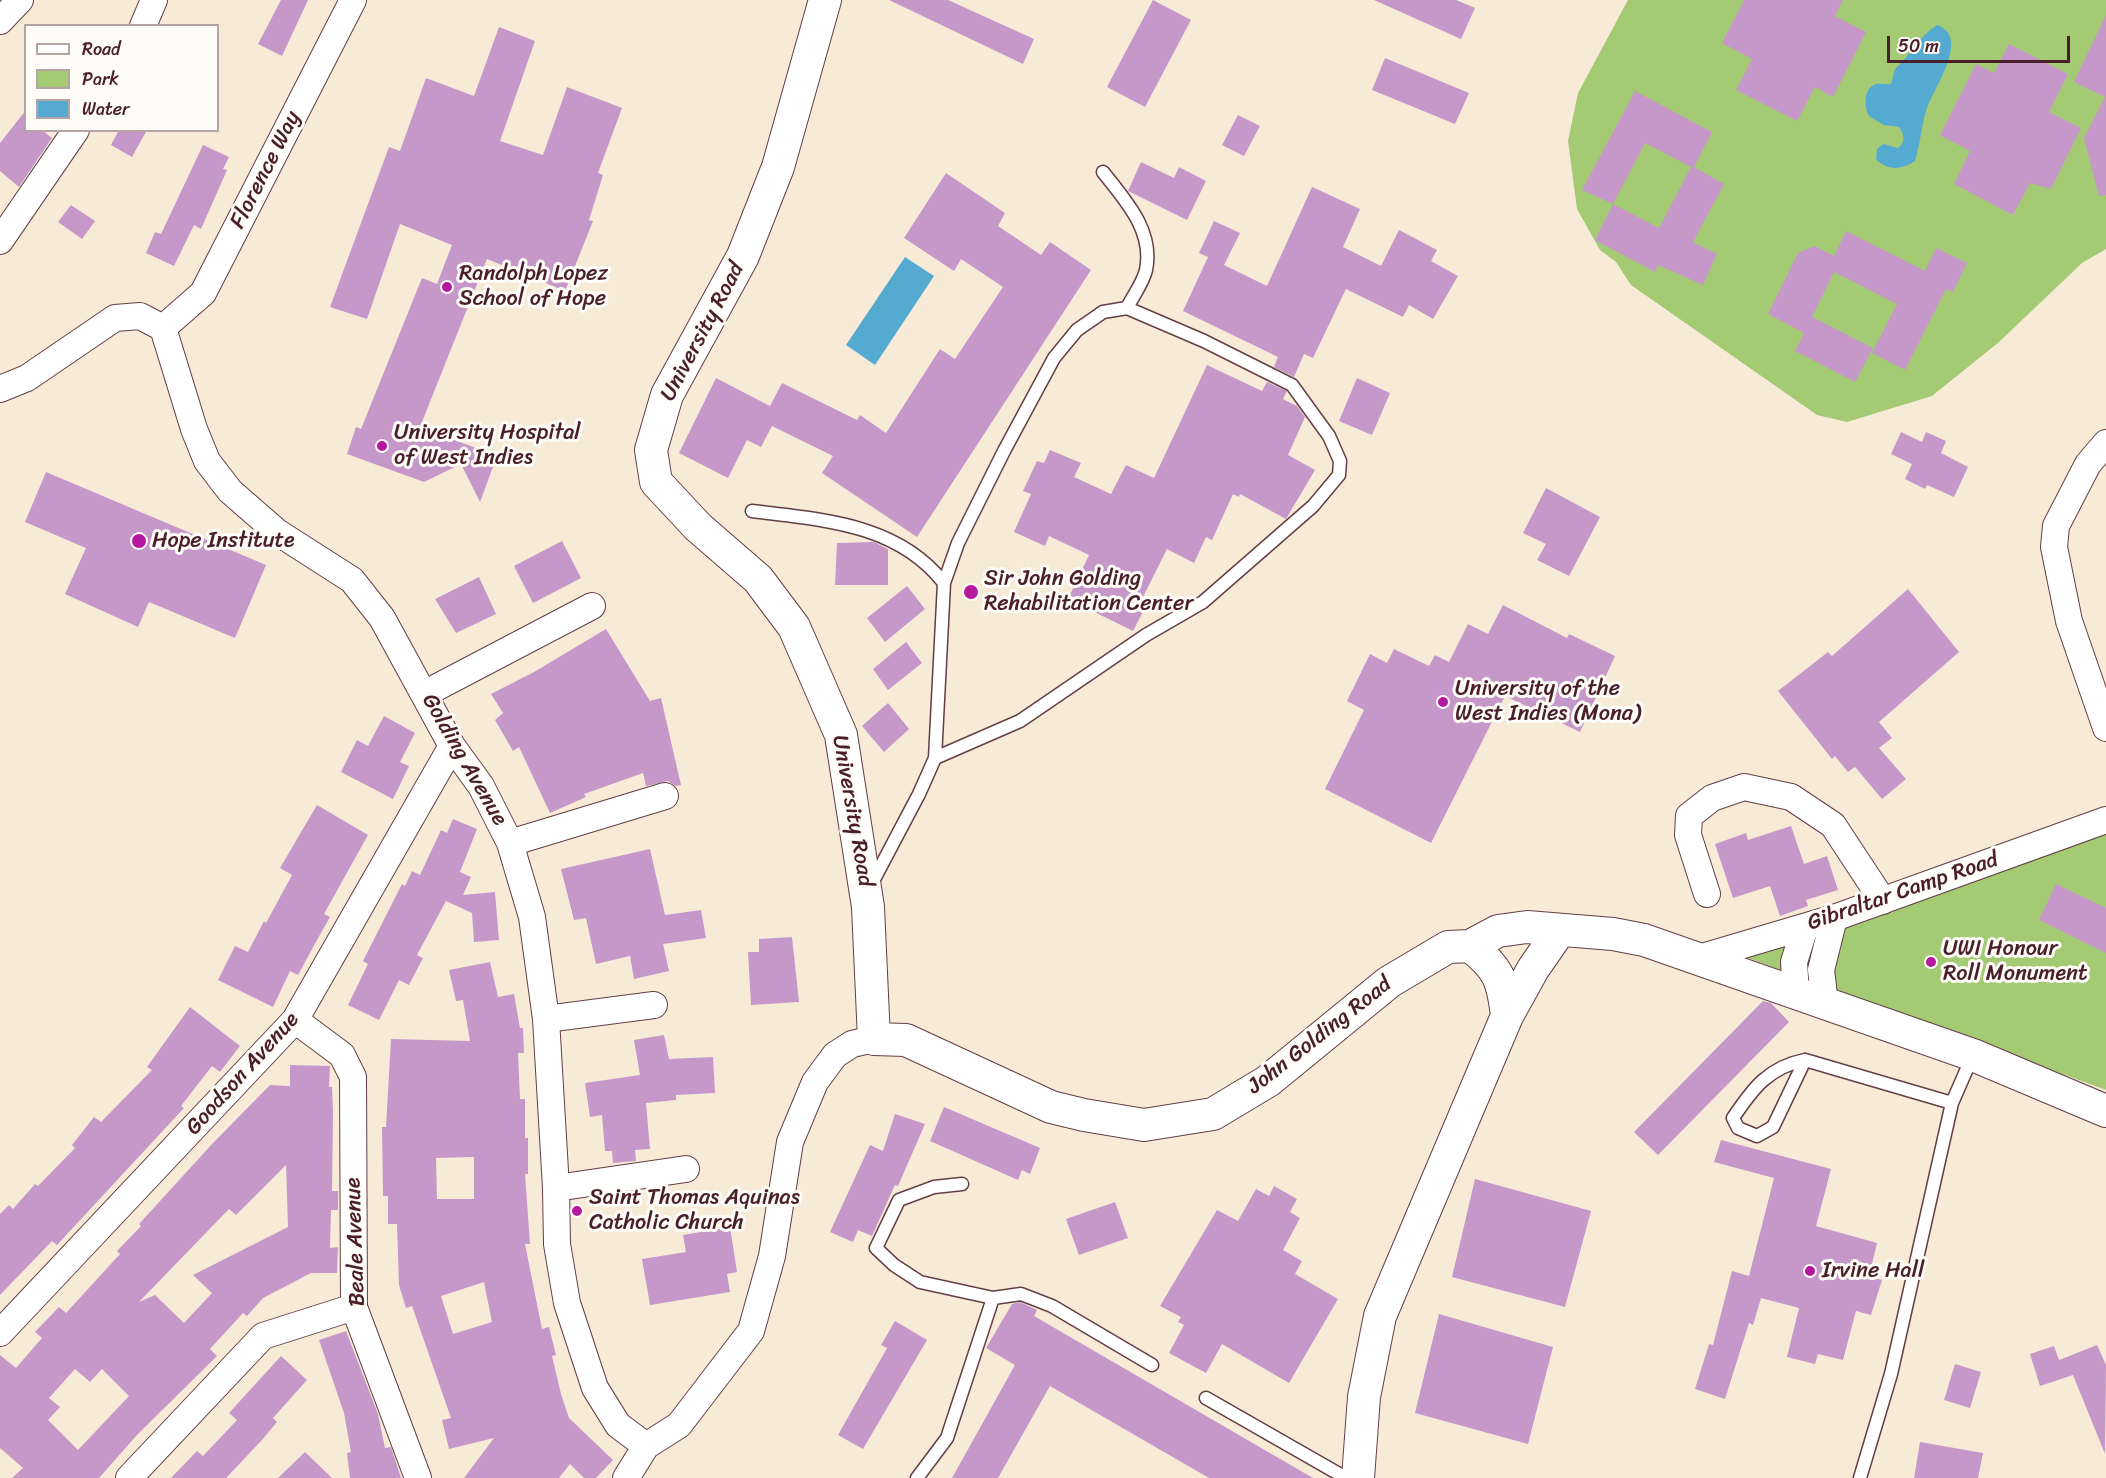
<!DOCTYPE html>
<html>
<head>
<meta charset="utf-8">
<style>
  body { margin:0 }
  #map { position:relative; width:2106px; height:1478px; overflow:hidden; background:#f7ebd8; font-family:Sriracha,sans-serif }
  canvas { display:block }
  .legend { position:absolute; left:24px; top:24px; width:195px; height:108px; box-sizing:border-box; background:#fdfcf7; border:2px solid #b5a4a5; margin:0; padding:8px 10px; list-style:none; font-size:18px; color:#4a1f2b }
  .legend li { display:flex; align-items:center; gap:12px; height:30px }
  .legend b { width:30px; border:2px solid #b5a4a5 }
  .scale { position:absolute; left:1887px; top:36px; width:183px; height:27px; box-sizing:border-box; border:3px solid #4a1f2b; border-top:0; padding-left:8px; font-size:18px; line-height:21px; white-space:nowrap; color:#4a1f2b; -webkit-text-stroke:4px #fdfcf7; paint-order:stroke }
</style>
</head>
<body>
<div id="map">
<canvas width="2106" height="1478"></canvas>
<ul class="legend">
<li><b style="height:8px;background:#fff"></b>Road</li>
<li><b style="height:16px;background:#a4ca74"></b>Park</li>
<li><b style="height:16px;background:#54aad0"></b>Water</li>
</ul>
<div class="scale">50 m</div>
</div>
<script>
const g = document.querySelector('canvas').getContext('2d');
g.lineJoin = 'round';
function fill(path, color) {
  g.fillStyle = color;
  g.fill(path, 'evenodd');
}
function strokePath(path, color, width, dash) {
  g.strokeStyle = color;
  g.lineWidth = width;
  g.lineCap = dash ? 'butt' : 'round';
  g.setLineDash(dash || []);
  g.stroke(path);
}
function write(font, color, halo, rows, align = 'center') {
  g.font = font + ' Sriracha,sans-serif';
  g.lineWidth = 6;
  g.setLineDash([]);
  g.textBaseline = 'middle';
  g.strokeStyle = halo;
  g.fillStyle = color;
  for (const [text, x, y, turn = 0] of rows) {
    g.save();
    g.translate(x, y);
    g.rotate((+turn || 0) * Math.PI / 180);
    g.textAlign = isNaN(turn) ? turn : align;
    if (halo) g.strokeText(text, 0, 0);
    g.fillText(text, 0, 0);
    g.restore();
  }
}
const green = new Path2D(`
  M1628 0H2106V249L2082 263 1999 342 1932 396 1847 422 1817 415 1631 285 1616 262 1600 250 1577 209 1568 141 1578 93Z
  M2106 827V1090L1735 953Z`);
const water = new Path2D(`
  M1937 25C1972 37 1932 90 1926 111 1921 128 1920 145 1915 161 1902 170 1887 171 1876 159L1877 149 1883 144 1898 148C1906 142 1904 134 1899 127L1884 125 1869 116C1864 107 1863 88 1876 84 1881 83 1886 85 1891 84L1895 69C1910 56 1919 36 1937 25Z
  M905 257 934 276 875 365 846 345Z`);
const building = new Path2D(`
  M281 0H308L282 56 258 44Z
  M889 0H948L1034 39 1023 64Z
  M1153 0 1191 20 1145 107 1107 87Z
  M1374 0H1456L1475 8 1461 39Z
  M1744 0H1843L1835 16 1866 32 1833 97 1815 87 1797 121 1736 90 1752 59 1722 43Z
  M2106 15V195L2099 196 2084 138 2105 97 2074 82Z
  M499 27 535 41 500 141 543 155 567 87 622 108 598 173 603 175 589 220 593 221 565 291 487 259 420 427 497 456 480 502 461 464 424 482 347 454 356 427 361 429 422 278 437 284 452 245 400 224 367 319 330 307 389 147 400 151 426 78 474 96Z
  M2009 44 2068 74 2049 112 2081 128 2051 189 2030 183 2013 215 1954 184 1970 151 1940 135 1976 64 1994 73Z
  M1385 58 1469 93 1455 124 1372 90Z
  M1635 91 1712 132 1694 167 1724 184 1693 242 1717 254 1703 285 1658 265 1655 272 1595 240 1613 204 1582 190ZM1645 143 1691 167 1659 228 1613 204Z
  M26 110V130H42L52 138 19 187 0 171V143Z
  M1238 115 1260 126 1244 156 1222 145Z
  M119 130H147L132 157 111 145Z
  M203 145 229 157 223 169 227 170 201 229 194 225 174 266 146 253 155 232 161 234Z
  M1141 162 1174 178 1179 167 1206 181 1187 220 1128 191Z
  M946 173 1005 213 998 226 1041 255 1050 242 1091 270 917 537 822 473 833 456 772 426 761 447 747 440 728 478 679 453 716 378 770 406 782 383 857 420 860 415 886 433 940 349 955 359 1003 287 961 259 954 271 904 238Z
  M1312 187 1360 209 1343 247 1381 266 1399 230 1437 250 1431 261 1458 276 1433 319 1409 305 1403 317 1346 289 1313 358 1304 354 1294 377 1274 367 1278 357 1183 311 1208 257 1199 253 1214 221 1240 233 1224 265 1267 286Z
  M71 205 95 221 82 239 58 222Z
  M1846 231 1925 271 1936 248 1967 263 1953 292 1946 289 1905 370 1872 353 1897 304 1834 272 1812 317 1873 348 1855 382 1795 351 1804 333 1768 314 1798 253 1814 246 1834 256Z
  M1207 365 1262 391 1267 382 1287 391 1283 399 1297 406 1305 417 1288 455 1315 470 1286 519 1240 494 1239 497 1233 494 1212 540 1206 537 1194 563 1167 549 1142 599 1148 602 1133 631 1068 599 1089 555 1049 536 1045 546 1014 532 1031 494 1023 491 1037 461 1044 463 1050 450 1081 463 1074 477 1111 494 1126 465 1154 478Z
  M1357 378 1390 393 1372 435 1339 421Z
  M1901 432 1922 442 1926 432 1946 441 1941 453 1968 467 1954 497 1927 485 1925 489 1905 479 1912 464 1891 454Z
  M46 472 266 565 235 638 149 602 138 627 65 594 86 548 25 522Z
  M1546 488 1600 517 1569 576 1537 560 1546 544 1523 533Z
  M562 541 581 578 533 603 514 566Z
  M874 542 888 549V585H835L837 543Z
  M479 577 496 614 456 633 435 599Z
  M907 586 925 609 885 642 867 618Z
  M1908 589 1959 652 1879 722 1892 738 1879 748 1906 779 1882 799 1855 767 1848 772 1835 756 1832 759 1778 691 1828 652 1832 656Z
  M1503 605 1567 638 1569 634 1615 656 1580 732 1505 696 1431 843 1325 789 1364 710 1347 701 1370 654 1387 663 1394 649 1429 666 1435 655 1449 662 1468 624 1488 634Z
  M606 629 650 701 661 698 681 785 676 786 668 781 646 786 643 773 584 794 586 797 550 813 519 747 513 751 495 720 503 713 491 694 534 672Z
  M906 642 922 663 888 690 873 669Z
  M888 703 909 729 884 752 862 726Z
  M384 716 415 733 400 762 409 766 393 799 341 772 357 740 368 746Z
  M317 805 368 835 324 914 330 917 317 940 298 975 290 971 273 1007 218 980 235 946 248 952 264 921 266 923 292 875 280 868Z
  M453 819 477 829 460 872 471 877 463 895 495 892 499 940 474 942 472 913 446 901 417 955 423 958 409 985 399 980 379 1020 348 1005 368 964 363 961 402 884 405 886 412 871 420 875 441 830 447 833Z
  M1791 826 1804 864 1827 856 1838 890 1806 900 1808 906 1780 916 1770 886 1733 898 1715 844 1746 833 1748 840Z
  M650 849 665 915 701 910 706 938 663 944 669 971 634 979 630 956 596 964 586 918 574 920 561 869Z
  M2056 884 2106 908V953L2039 920Z
  M792 937 799 1002 751 1005 748 952H759V939Z
  M490 962 498 997 514 994 520 1028H523L524 1053H518L520 1099H525V1138H528V1174H525L530 1244H525L542 1329 549 1327 556 1355 552 1356 561 1394 569 1418 613 1460 596 1478H584L570 1464 559 1478H464L494 1438 449 1449 442 1420 451 1418 412 1306 406 1308 399 1285 397 1224H388V1196H383L382 1127H386L391 1039 470 1041 463 1000 456 1001 449 970ZM474 1157V1199H437L436 1158ZM484 1282 492 1322 453 1334 441 1296Z
  M1763 1001 1771 1003 1789 1022 1658 1155 1634 1132Z
  M190 1007 240 1046 220 1072 212 1066 181 1106 184 1108 57 1245 52 1241 0 1295V1214L9 1205 13 1209 35 1184 38 1186 75 1148 72 1145 94 1117 101 1122 152 1070 147 1067Z
  M664 1035 669 1059 713 1057 715 1093 676 1095V1100L646 1103 650 1149 635 1150 636 1161 613 1163 612 1151H605L602 1115 590 1117 585 1083 640 1075 634 1040Z
  M290 1065 330 1066 329 1087H332L333 1113 332 1191H338V1210H331L330 1248 338 1247 337 1273H311L263 1298 247 1316 243 1313 210 1349 217 1356 137 1435 99 1478H12L23 1468 0 1448V1355L16 1368 42 1338 35 1332 59 1307 66 1313 120 1254 117 1251 141 1226 139 1224 213 1143 270 1085 290 1086ZM286 1165 288 1227 193 1275 212 1293 184 1323 155 1295 139 1302 229 1209 236 1215ZM75 1369 90 1382 102 1369 129 1396 78 1450 48 1420 60 1407 49 1398Z
  M944 1107 1040 1148 1030 1174 1022 1170 1018 1180 930 1141Z
  M895 1114 925 1124 898 1186 895 1185 872 1236 858 1230 853 1242 830 1232 870 1145 883 1151Z
  M1721 1140 1831 1169 1816 1226 1877 1243 1869 1276 1882 1280 1871 1315 1856 1311 1843 1360 1818 1354 1815 1364 1787 1357 1799 1308 1761 1298 1753 1325 1749 1323 1725 1399 1695 1389 1709 1344 1713 1345 1732 1271 1749 1276 1774 1178 1714 1162Z
  M1475 1179 1591 1211 1565 1307 1452 1277Z
  M1274 1186 1297 1199 1290 1212 1300 1218 1283 1250 1302 1261 1295 1274 1338 1299 1289 1383 1222 1344 1206 1373 1169 1353 1184 1325 1178 1322 1181 1317 1160 1306 1217 1210 1238 1221 1256 1189 1269 1196Z
  M1115 1202 1128 1238 1079 1255 1066 1219Z
  M730 1227 737 1272 727 1274 730 1292 650 1305 642 1259 686 1252 683 1235Z
  M1020 1302 1037 1310 1034 1316 1313 1478H1209L1050 1386 998 1478H952L1015 1365 986 1348 1012 1304Z
  M1439 1314 1553 1347 1528 1444 1415 1413Z
  M895 1321 927 1340 863 1449 838 1435 887 1348 881 1345Z
  M346 1331 378 1414 385 1448 391 1447 401 1478H350L347 1453 351 1452 344 1413 319 1340Z
  M2097 1345 2106 1365 2105 1454 2073 1375 2040 1386 2030 1354 2054 1346 2059 1360Z
  M281 1356 307 1380 273 1418 277 1422 262 1440 226 1478H171L197 1451 203 1456 237 1420 229 1413Z
  M1955 1364 1981 1372 1970 1408 1944 1400Z
  M1920 1442 1983 1453 1978 1478H1914Z
  M305 1452 332 1478H278Z`);
const service = new Path2D(`
  M1103 172C1126 201 1154 231 1146 270 1143 283 1133 296 1127 308
  M752 511C822 520 897 523 944 583
  M871 885 919 794 935 758 944 583 958 543 1004 451 1054 358 1077 330 1103 312 1127 308 1204 341 1292 385 1329 436 1340 461 1339 475 1313 506 1203 602 1146 635 1020 721 935 758
  M1805 1060 1773 1127 1757 1136 1738 1128 1733 1118C1753 1088 1769 1067 1805 1060L1952 1103 1891 1374 1860 1478
  M1952 1103 1973 1055
  M962 1184 934 1187 899 1200 876 1248 894 1265 920 1282 993 1298 1021 1294 1052 1306 1152 1365
  M1206 1398 1346 1478
  M917 1478 947 1438 993 1298`);
const minor = new Path2D(`
  M0 21 20 0
  M143 26 154 0
  M0 241 76 130
  M163 328 203 293 353 0
  M0 389 27 378 115 318 140 316 163 328 194 429 207 461 230 491 277 532 352 580 382 618 452 746 481 786 510 843 532 917 546 1019 556 1188 557 1244 567 1303 595 1388 618 1425 646 1446
  M2106 443 2088 464 2056 526 2054 547 2069 621 2106 728
  M426 693 592 606
  M510 843 665 796
  M1707 894 1688 835 1689 816 1712 798 1744 787 1791 797 1833 825 1883 901
  M1699 958 1834 918 2106 820
  M1796 993 1794 962 1805 927
  M1825 1003 1821 970 1834 918
  M546 1019 654 1005
  M295 1020 342 1055 353 1077 354 1307 418 1478
  M556 1188 686 1169
  M0 1333 295 1020 452 746
  M129 1478 263 1336 354 1307
  M626 1478 646 1446 679 1425 751 1331 772 1256 790 1142 815 1082 835 1055 852 1044 874 1039`);
const tertiary = new Path2D(`
  M825 0 778 167 743 256 667 395 651 450 656 482 698 527 758 579 794 627 841 735 868 907 874 1039 906 1040 1051 1107 1084 1115 1144 1125 1213 1114 1268 1081 1389 982 1448 947 1470 946C1499 968 1503 981 1507 1016
  M1470 946 1498 931 1527 927 1613 934 1644 940 1973 1055 2106 1111
  M1358 1478 1364 1397 1380 1316 1507 1016 1533 969 1560 930`);
const markers = [
  [447,287,6,"#b5179e"],
  [382,446,6,"#b5179e"],
  [139,541,8,"#b5179e"],
  [971,592,8,"#b5179e"],
  [1443,702,6,"#b5179e"],
  [1931,962,6,"#b5179e"],
  [577,1211,6,"#b5179e"],
  [1810,1271,6,"#b5179e"]
];
const streetNames = [
  ["Florence Way",266,170,-63],
  ["University Road",703,332,-62],
  ["Golding Avenue",464,760,60],
  ["University Road",852,811,80],
  ["Gibraltar Camp Road",1903,892,-19],
  ["John Golding Road",1320,1036,-38],
  ["Goodson Avenue",243,1074,-48],
  ["Beale Avenue",356,1242,-92]
];
const poiNames = [
  ["Randolph Lopez",459,274],
  ["School of Hope",459,299],
  ["University Hospital",394,433],
  ["of West Indies",394,458],
  ["Hope Institute",152,541],
  ["Sir John Golding",984,579],
  ["Rehabilitation Center",984,604],
  ["University of the",1455,689],
  ["West Indies (Mona)",1455,714],
  ["UWI Honour",1943,949],
  ["Roll Monument",1943,974],
  ["Saint Thomas Aquinas",589,1198],
  ["Catholic Church",589,1223],
  ["Irvine Hall",1822,1271]
];
fill(green, '#a4ca74');
fill(water, '#54aad0');
fill(building, '#c698c9');
strokePath(service, '#643e45', 15);
strokePath(minor, '#643e45', 28);
strokePath(tertiary, '#643e45', 34);
strokePath(service, '#fff', 12);
strokePath(minor, '#fff', 26);
strokePath(tertiary, '#fff', 32);
for (const [x, y, r, color] of markers) {
  const dot = new Path2D();
  dot.arc(x, y, r, 0, 2 * Math.PI);
  g.fillStyle = color;
  g.fill(dot);
  strokePath(dot, '#fdfcf7', 2);
}
write('22px', '#4a1f2b', '#fdfcf7', streetNames);
write('22px', '#4a1f2b', '#fdfcf7', poiNames, 'left');
</script>
</body>
</html>
